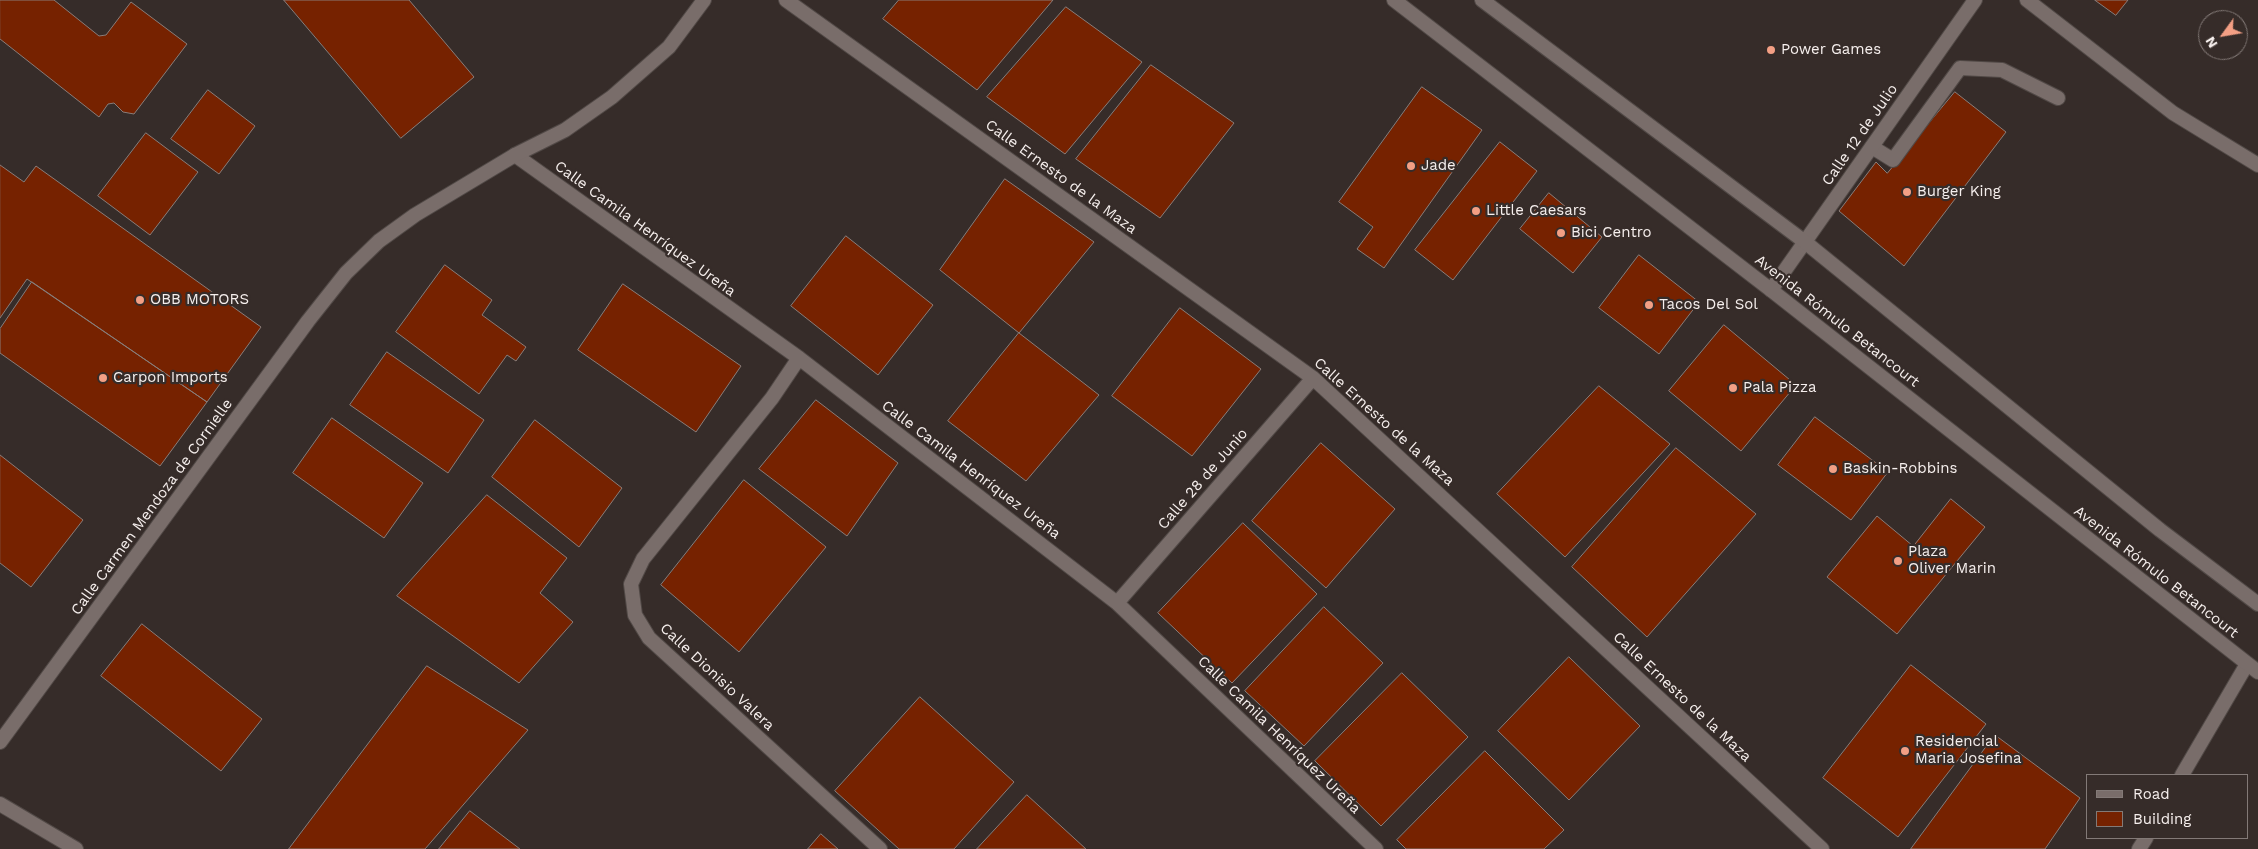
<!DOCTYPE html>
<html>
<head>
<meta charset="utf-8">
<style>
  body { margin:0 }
  #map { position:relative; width:2258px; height:849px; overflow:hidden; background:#362c29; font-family:"Work Sans",sans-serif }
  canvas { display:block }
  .legend { position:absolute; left:2086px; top:774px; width:162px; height:65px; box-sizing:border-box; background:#362c29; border:1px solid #837a77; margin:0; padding:6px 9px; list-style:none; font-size:15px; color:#f6efed }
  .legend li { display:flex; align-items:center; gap:10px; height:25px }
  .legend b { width:25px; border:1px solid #837a77 }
  .north { position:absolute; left:2198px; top:10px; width:50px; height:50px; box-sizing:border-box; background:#362c29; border:1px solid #837a77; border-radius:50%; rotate:238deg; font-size:14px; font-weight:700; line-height:20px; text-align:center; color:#f6efed }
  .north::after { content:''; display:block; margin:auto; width:18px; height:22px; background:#f39f84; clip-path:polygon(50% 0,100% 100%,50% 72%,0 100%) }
</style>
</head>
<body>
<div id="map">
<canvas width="2258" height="849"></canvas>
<ul class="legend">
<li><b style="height:6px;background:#796d6a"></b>Road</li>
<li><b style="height:14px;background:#762200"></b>Building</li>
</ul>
<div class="north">N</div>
</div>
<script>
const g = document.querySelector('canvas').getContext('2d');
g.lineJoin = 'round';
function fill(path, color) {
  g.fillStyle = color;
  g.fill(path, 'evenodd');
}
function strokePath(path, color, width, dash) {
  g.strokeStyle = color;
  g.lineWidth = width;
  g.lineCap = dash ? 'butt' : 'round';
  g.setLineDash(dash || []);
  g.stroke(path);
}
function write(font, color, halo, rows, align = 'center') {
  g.font = font + ' "Work Sans",sans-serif';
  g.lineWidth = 4.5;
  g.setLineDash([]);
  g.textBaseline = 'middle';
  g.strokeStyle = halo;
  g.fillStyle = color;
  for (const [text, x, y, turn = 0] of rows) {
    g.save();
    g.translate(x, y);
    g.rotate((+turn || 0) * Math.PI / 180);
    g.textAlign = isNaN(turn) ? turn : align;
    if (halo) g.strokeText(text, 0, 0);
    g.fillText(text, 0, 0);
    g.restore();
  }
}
const building = new Path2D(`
  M0 0H54L99 36 106 35 131 2 187 44 134 114 123 112 114 103 108 104 99 117 0 39Z
  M284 0H409L474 77 401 138Z
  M899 0H1053L977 90 883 19Z
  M2095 0H2128L2116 15Z
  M1066 7 1142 62 1065 154 987 97Z
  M1151 65 1234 123 1160 218 1076 159Z
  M1422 87 1482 130 1384 268 1357 249 1373 227 1339 202Z
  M208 90 255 126 219 174 171 139Z
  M1955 92 2006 132 1904 266 1839 211 1876 162 1887 173Z
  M146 133 198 172 150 235 98 196Z
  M1500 142 1537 171 1453 280 1415 250Z
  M0 165 24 182 36 166 261 327 207 402 27 279 0 318Z
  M1005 179 1094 242 1019 333 940 270Z
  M1549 193 1602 237 1573 273 1520 229Z
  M846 236 933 305 878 375 791 306Z
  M1639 255 1699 302 1659 354 1599 308Z
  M445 265 492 300 482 315 526 347 516 361 507 355 479 394 396 332Z
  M32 282 207 402 160 466 0 353V329Z
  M623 284 741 366 696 432 578 350Z
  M1180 308 1261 369 1192 456 1112 396Z
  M1724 325 1796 385 1741 451 1669 391Z
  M1019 333 1099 395 1026 481 948 421Z
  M387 352 484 420 448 473 350 405Z
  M1599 386 1670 444 1565 557 1497 494Z
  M816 400 898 463 847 536 759 469Z
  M1815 417 1888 472 1851 520 1778 465Z
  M332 418 423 483 384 538 293 473Z
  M535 420 622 488 579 547 492 477Z
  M1321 443 1395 509 1326 588 1252 521Z
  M1676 448 1756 514 1647 637 1572 567Z
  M0 455 83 520 31 587 0 563Z
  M744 480 826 547 739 652 661 585Z
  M487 495 567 558 540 593 573 622 519 683 397 596Z
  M1951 499 1985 527 1897 634 1827 577 1877 516 1913 546Z
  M1243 523 1317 594 1232 683 1158 613Z
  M1324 607 1383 663 1304 746 1245 691Z
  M142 624 262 719 221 771 101 676Z
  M1569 657 1640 726 1569 800 1498 731Z
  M1911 665 1986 724 1898 837 1823 778Z
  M427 666 528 730 425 849H289Z
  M1402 673 1468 737 1381 826 1315 761Z
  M920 697 1014 782 954 849H899L835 791Z
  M1995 735 2080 798 2045 849H1911Z
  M1485 751 1564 830 1544 849H1406L1397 840Z
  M1027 795 1086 849H977Z
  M470 811 520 849H439Z
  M821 834 838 849H808Z`);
const service = new Path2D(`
  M1872 147 1893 160 1960 68 2002 70 2058 98`);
const minor = new Path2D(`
  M786 0 1313 378 1822 849
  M2027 0 2173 113 2258 165
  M515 155 799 358 1117 603 1376 849
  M1771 290 1975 0
  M799 358 772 398 643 559 631 584 635 615 649 638 880 849
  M1117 603 1313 378
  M2182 775 2247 664
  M0 804 76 849
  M2139 849 2146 838`);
const tertiary = new Path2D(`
  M0 742 308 321 346 273 379 241 415 215 515 155 565 130 612 97 669 47 704 0`);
const secondary = new Path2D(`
  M1394 0 1771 290 2258 672
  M1482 0 1805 242 2160 530 2258 604`);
const markers = [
  [1771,50,5,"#f39f84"],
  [1411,166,5,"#f39f84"],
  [1907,192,5,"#f39f84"],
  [1476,211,5,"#f39f84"],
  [1561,233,5,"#f39f84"],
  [140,300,5,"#f39f84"],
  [1649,305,5,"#f39f84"],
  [103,378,5,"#f39f84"],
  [1733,388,5,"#f39f84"],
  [1833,469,5,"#f39f84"],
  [1898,561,5,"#f39f84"],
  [1905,751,5,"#f39f84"]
];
const poiNames = [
  ["Power Games",1781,50],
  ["Jade",1421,166],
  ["Burger King",1917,192],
  ["Little Caesars",1486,211],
  ["Bici Centro",1571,233],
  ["OBB MOTORS",150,300],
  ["Tacos Del Sol",1659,305],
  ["Carpon Imports",113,378],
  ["Pala Pizza",1743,388],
  ["Baskin-Robbins",1843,469],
  ["Plaza",1908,552],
  ["Oliver Marin",1908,569],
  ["Residencial",1915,742],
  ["Maria Josefina",1915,759]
];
const streetNames = [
  ["Calle 12 de Julio",1860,135,-55],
  ["Calle Ernesto de la Maza",1061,177,36],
  ["Calle Camila Henríquez Ureña",645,229,36],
  ["Avenida Rómulo Betancourt",1837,321,38],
  ["Calle Ernesto de la Maza",1384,422,42],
  ["Calle Camila Henríquez Ureña",971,470,37],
  ["Calle 28 de Junio",1203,479,-49],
  ["Calle Carmen Mendoza de Cornielle",152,507,-54],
  ["Avenida Rómulo Betancourt",2156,572,38],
  ["Calle Dionisio Valera",717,677,43],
  ["Calle Ernesto de la Maza",1682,697,43],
  ["Calle Camila Henríquez Ureña",1279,735,44]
];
fill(building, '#762200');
strokePath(building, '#897d79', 1);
strokePath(service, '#514946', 16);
strokePath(minor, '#514946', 16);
strokePath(tertiary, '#514946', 16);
strokePath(secondary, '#514946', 16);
strokePath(service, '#796d6a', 14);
strokePath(minor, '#796d6a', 14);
strokePath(tertiary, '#796d6a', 14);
strokePath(secondary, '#796d6a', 14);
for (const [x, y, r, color] of markers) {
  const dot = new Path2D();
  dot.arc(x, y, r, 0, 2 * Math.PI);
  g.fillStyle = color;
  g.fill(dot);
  strokePath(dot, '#362c29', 2);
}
write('15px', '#f6efed', '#362c29', poiNames, 'left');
write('15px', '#f6efed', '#362c29', streetNames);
</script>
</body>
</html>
